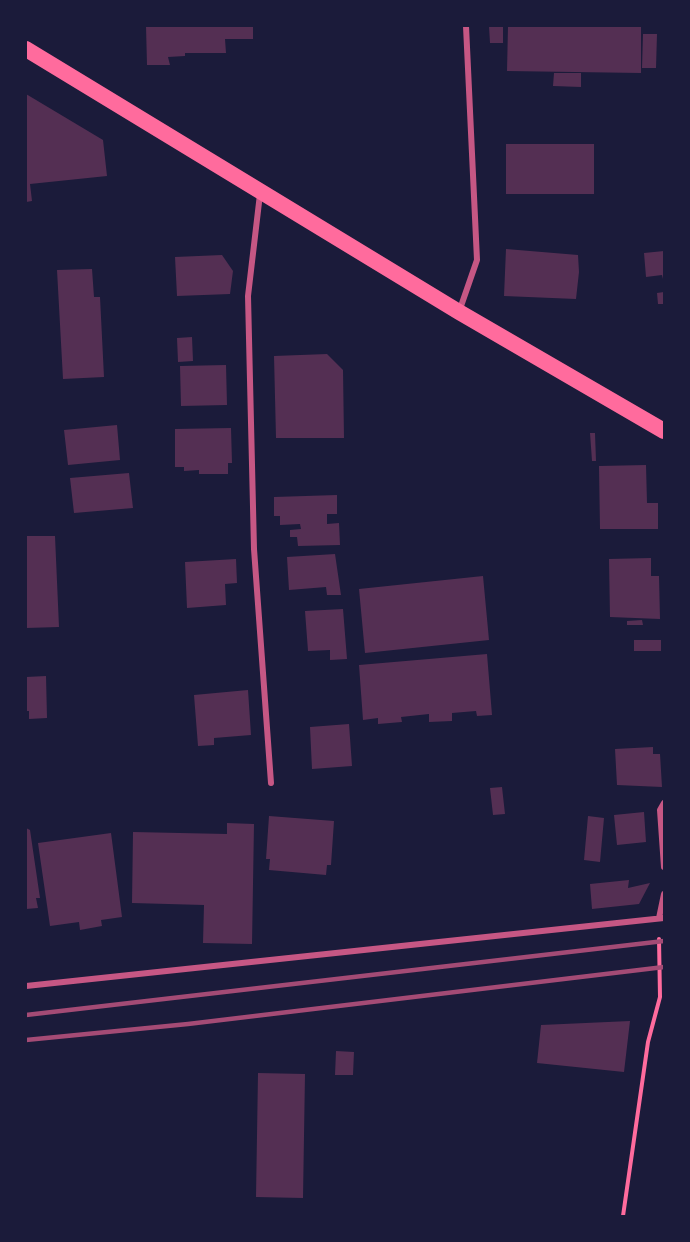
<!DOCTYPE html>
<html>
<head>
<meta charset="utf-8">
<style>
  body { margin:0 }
  #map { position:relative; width:690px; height:1242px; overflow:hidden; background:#1b1b3a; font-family:"Public Sans",sans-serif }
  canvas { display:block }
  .frame { position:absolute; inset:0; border:27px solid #1b1b3a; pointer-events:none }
</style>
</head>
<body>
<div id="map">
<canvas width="690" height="1242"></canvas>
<div class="frame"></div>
</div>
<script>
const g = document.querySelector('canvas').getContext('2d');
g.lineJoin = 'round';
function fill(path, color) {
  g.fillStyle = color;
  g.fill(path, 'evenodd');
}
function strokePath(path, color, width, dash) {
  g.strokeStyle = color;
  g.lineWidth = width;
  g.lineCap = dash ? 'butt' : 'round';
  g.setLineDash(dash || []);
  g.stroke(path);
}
const building = new Path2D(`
  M146 26H253V39H225L226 53H185V56L168 57 170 65H147Z
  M489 26H503V43H490Z
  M508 26H641V73L507 71Z
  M643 34H657L656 68H642Z
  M554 73H581V87L553 86Z
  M26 94 103 140 107 176 30 184 32 201 26 202Z
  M506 144H594V194H506Z
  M506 249 578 255 579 272 576 299 504 296Z
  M664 251V283L662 275 646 277 644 253Z
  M222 255 233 271 230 294 177 296 175 257Z
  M92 269 94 297H100L104 377 63 379 57 270Z
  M664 292V304H658L657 293Z
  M192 337 193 361 178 362 177 338Z
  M327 354 343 370 344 438H276L274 356Z
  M226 365 227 405 181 406 180 366Z
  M117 425 120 460 68 465 64 430Z
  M231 428 232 463H228V474H199V470L184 471V467H175V429Z
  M590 433H595L596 461H592Z
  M646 465 647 503H658V529H600L599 466Z
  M129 473 133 508 74 513 70 478Z
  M337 495V514H327V524L339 523 340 545 298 546 297 537H290V530L301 529 300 524 280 525V516H274V497Z
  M26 536H55L59 627 26 628Z
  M335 554 341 595H327L326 587 289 590 287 557Z
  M651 558V576H659L660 619 610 617 609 559Z
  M236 559 237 583 225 584 226 605 187 608 185 562Z
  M483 576 489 640 365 653 359 589Z
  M343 609 347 659 330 660V650L308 651 305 611Z
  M642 620 643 625H627V621Z
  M634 640H661V651H634Z
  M487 654 492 715 477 716 476 711 452 713V721L429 722V714L401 717 402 722 378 724V718L363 720 359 665Z
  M46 676 47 718 29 719V711H26V677Z
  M248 690 251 735 214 738V745L198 746 194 695Z
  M349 724 352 766 312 769 310 727Z
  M653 747V754H660L662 787 617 785 615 749Z
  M502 787 505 814 493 815 490 788Z
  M644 812 646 842 617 845 614 815Z
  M269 816 334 821 331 865H327L326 875 269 870 270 859H266Z
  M588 816 604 818 600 862 584 860Z
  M227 823 254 824 252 944 203 943 204 905 132 903 133 832 227 834Z
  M26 828 30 830 40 898H36L38 908 26 909Z
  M111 833 122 917 101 920 102 926 80 930 79 922 50 926 38 843Z
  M629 880 628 888 650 883 639 904 592 909 590 884Z
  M630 1021 624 1072 537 1063 541 1025Z
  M336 1051 354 1052 353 1075H335Z
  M258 1073 305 1074 303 1198 256 1197Z`);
const path = new Path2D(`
  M623 1216 648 1042 660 997 659 939`);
const minor = new Path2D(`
  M260 194 248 296 254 549 271 783
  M460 309 477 260 466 26
  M664 803 660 810 664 867
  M659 918 664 894
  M26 986 664 918`);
const trunk = new Path2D(`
  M26 49 459 312 664 431`);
const rail = new Path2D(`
  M26 1015 664 941
  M26 1040 188 1024 664 967`);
fill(building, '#542f53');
strokePath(path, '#ff6b9d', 4);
strokePath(minor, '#c65784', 6);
strokePath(trunk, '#ff6b9d', 16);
strokePath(rail, '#a44b75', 4.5);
</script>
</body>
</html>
